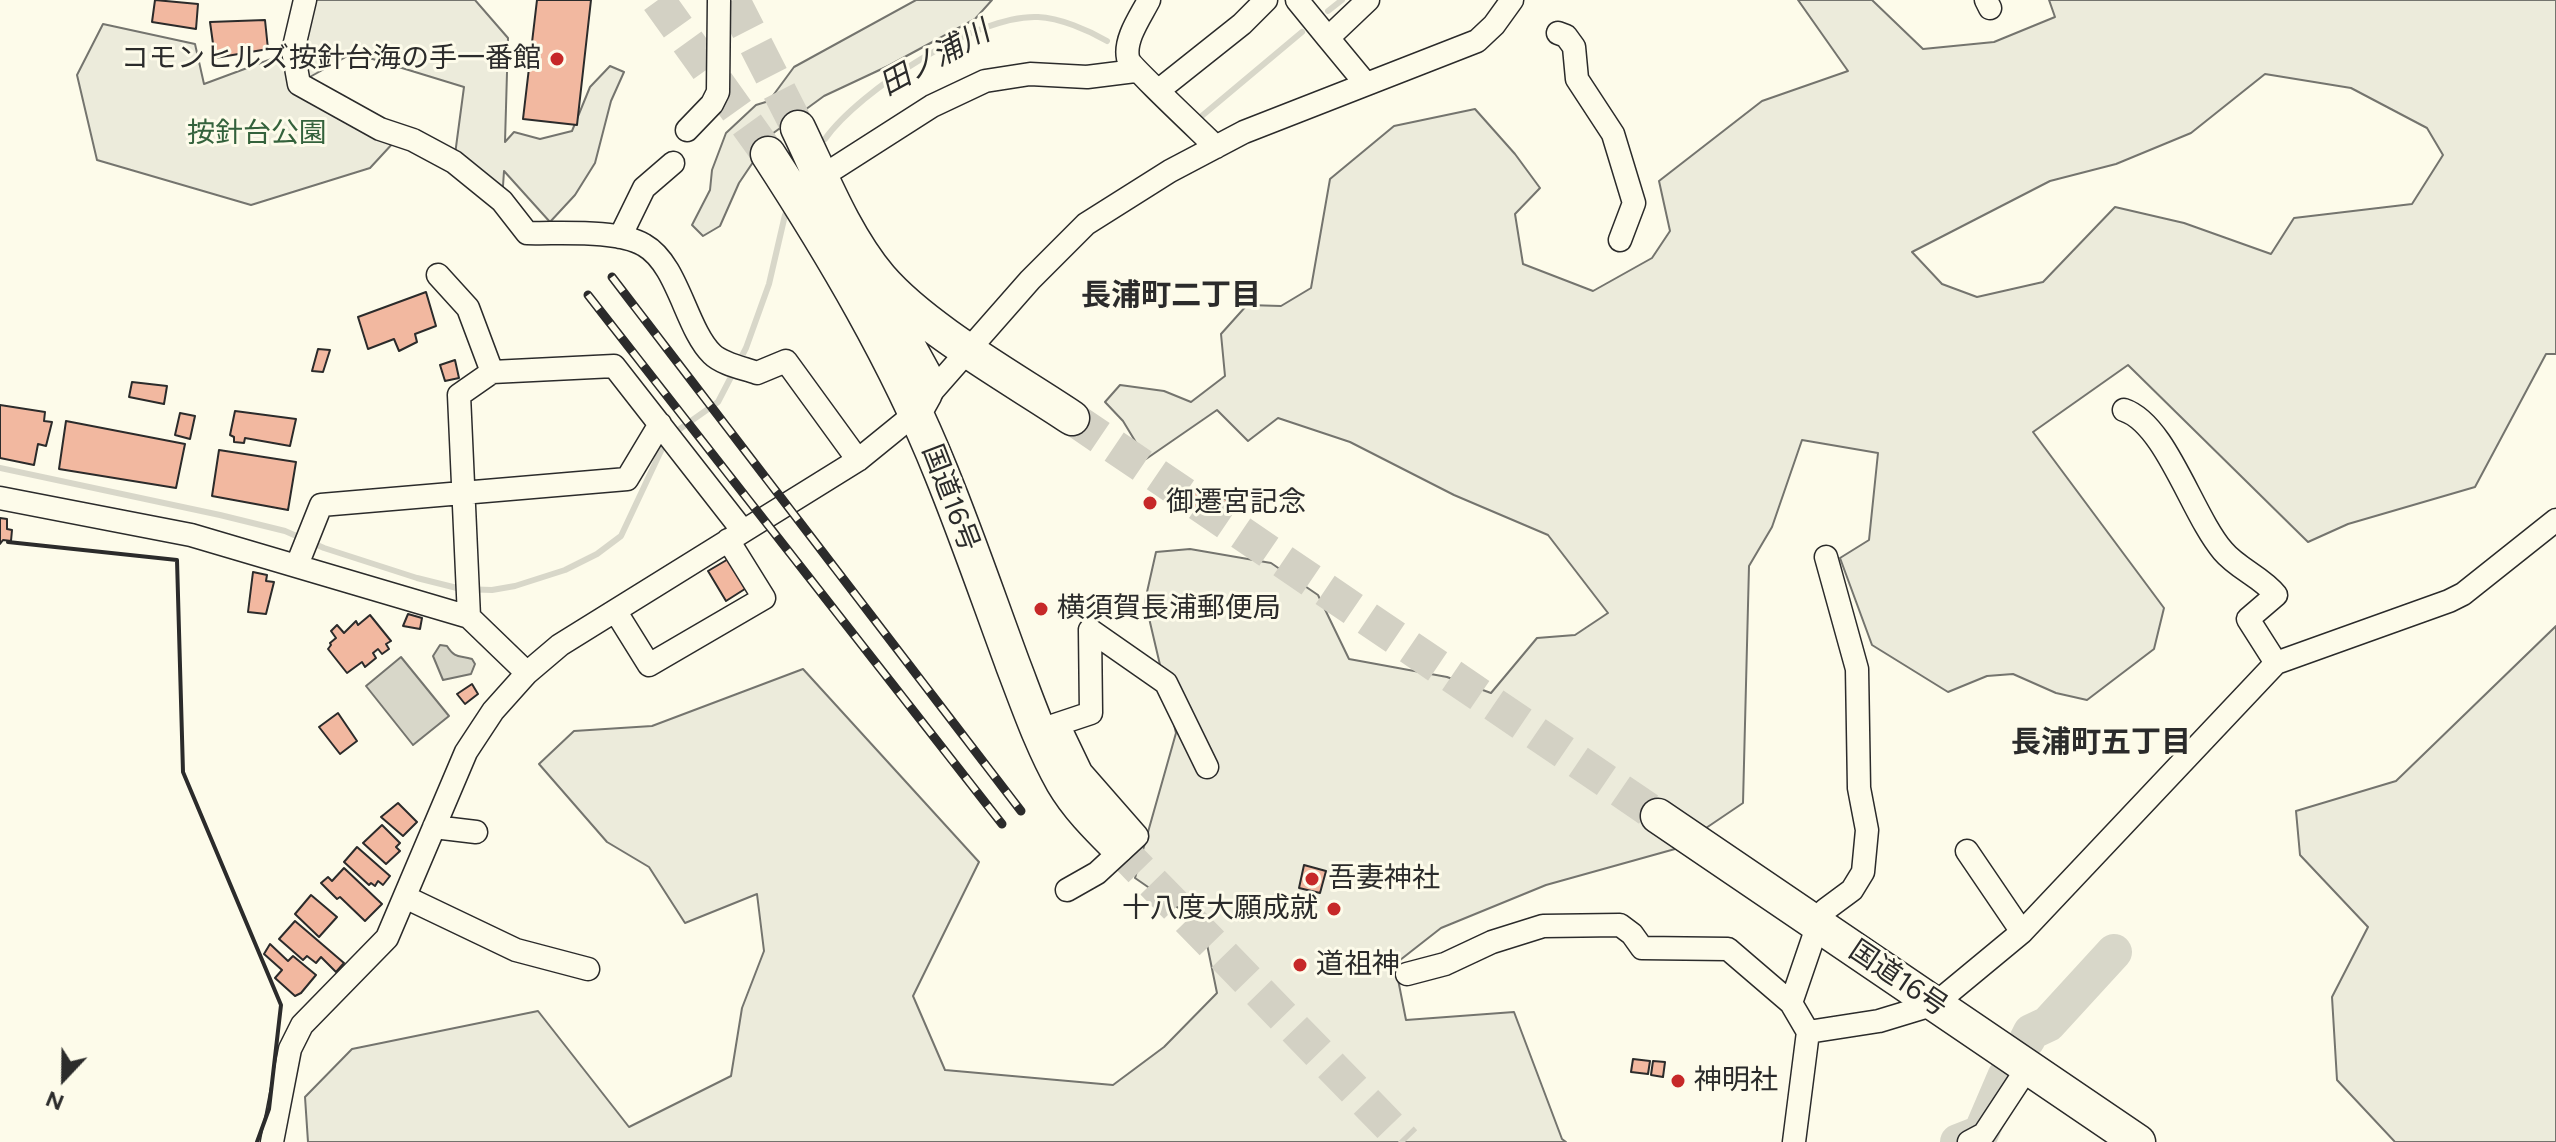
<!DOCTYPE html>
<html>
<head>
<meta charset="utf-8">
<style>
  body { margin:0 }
  #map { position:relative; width:2556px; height:1142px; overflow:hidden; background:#fdfbea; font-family:Figtree,sans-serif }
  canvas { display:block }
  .north { position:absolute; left:24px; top:1038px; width:80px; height:80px; -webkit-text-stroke:6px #fdfbea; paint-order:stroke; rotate:202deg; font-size:22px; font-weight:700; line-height:32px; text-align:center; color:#2b2b2b }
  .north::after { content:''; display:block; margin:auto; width:28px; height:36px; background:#2b2b2b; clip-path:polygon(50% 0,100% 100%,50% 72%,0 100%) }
</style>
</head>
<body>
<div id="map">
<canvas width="2556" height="1142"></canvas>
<div class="north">N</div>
</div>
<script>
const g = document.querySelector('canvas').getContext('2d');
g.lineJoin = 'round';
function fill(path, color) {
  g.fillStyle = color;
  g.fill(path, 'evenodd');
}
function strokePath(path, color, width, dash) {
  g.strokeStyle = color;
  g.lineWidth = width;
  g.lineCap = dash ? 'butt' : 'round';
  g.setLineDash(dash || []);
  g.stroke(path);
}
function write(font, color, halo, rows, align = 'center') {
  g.font = font + ' Figtree,"Noto Sans JP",sans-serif';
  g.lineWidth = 6;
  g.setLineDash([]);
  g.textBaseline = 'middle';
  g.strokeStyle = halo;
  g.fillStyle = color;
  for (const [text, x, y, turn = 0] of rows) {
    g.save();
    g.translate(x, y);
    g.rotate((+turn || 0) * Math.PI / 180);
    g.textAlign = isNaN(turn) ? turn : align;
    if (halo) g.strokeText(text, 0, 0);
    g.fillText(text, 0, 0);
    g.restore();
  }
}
const green = new Path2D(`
  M305 0H475L508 38 505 142 514 132 540 139 572 131 590 87 610 66 624 72 611 101 595 163 575 195 550 222 504 171 502 201 454 162 464 87 353 53 299 83 394 142 370 168 251 205 97 160 77 75 103 24 195 44 204 84 293 51Z
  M916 0H992L975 19 888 66 824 96 772 134 739 183 720 226 703 236 692 225 710 190 712 170 726 133 756 105 769 101 794 67Z
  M1798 0H1872L1923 49 1994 42 2055 17 2049 0H2556V354H2546L2475 487 2348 524 2308 542 2128 365 2033 432 2164 608 2154 649 2087 700 2056 693 2013 674 1987 676 1948 692 1872 645 1840 558 1869 540 1878 453 1802 440 1772 527 1749 566 1743 803 1675 849 1546 885 1441 928 1395 964 1406 1020 1514 1012 1562 1139 1566 1142H308L305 1097 352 1049 538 1011 629 1127 731 1076 742 1008 764 951 757 894 685 923 649 867 607 842 539 764 574 731 652 726 803 669 979 862 913 996 945 1070 1113 1085 1164 1047 1217 993 1203 925 1135 878 1176 733 1145 601 1156 552 1190 549 1271 563 1318 595 1349 659 1447 677 1491 693 1537 638 1575 635 1608 613 1548 535 1454 495 1350 442 1278 418 1248 441 1217 410 1146 459 1123 421 1105 402 1120 385 1164 391 1191 402 1225 376 1221 334 1247 305 1281 306 1311 288 1330 179 1394 126 1475 109 1515 154 1540 188 1515 214 1523 264 1593 291 1652 258 1670 231 1659 181 1762 101 1848 71ZM2265 74 2351 88 2427 128 2443 155 2412 204 2294 218 2271 254 2184 223 2115 207 2043 282 1977 297 1942 284 1912 252 2050 181 2116 164 2191 133Z
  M2556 626V1142H2395L2337 1080 2332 997 2368 927 2300 855 2296 811 2396 781Z`);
const water = new Path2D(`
  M440 645 447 646C455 659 460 655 472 659L475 664 471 674 443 680 433 656Z
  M401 657 449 716 413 745 366 686Z`);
const stream = new Path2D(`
  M1328 11 1342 0
  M1195 117 1197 120 1302 32
  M825 139C859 91 977 14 1038 17 1060 18 1088 30 1107 41
  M0 468 220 515 285 531 324 548 417 578 461 589 492 590 515 586 565 570 597 554 621 536 667 438 718 402 746 348 769 284 785 215`);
const river = new Path2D(`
  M2027 1040 2031 1032 2048 1024 2114 952
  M1958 1142 1981 1133 2005 1077`);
const building = new Path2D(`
  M155 0 198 4 196 29 152 22Z
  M537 0H591L577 125 523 119Z
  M265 20 268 49 215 58 210 22Z
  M426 292 436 326 415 334 417 342 399 351 394 339 368 349 358 317Z
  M318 349 330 350 323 372 312 371Z
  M455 360 459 378 445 381 440 365Z
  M132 382 167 386 164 404 129 397Z
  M0 405 45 412 44 421 52 422 46 446 38 444 34 465 0 458Z
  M235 411 296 419 290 446 245 438 244 443 234 442V437L230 435Z
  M180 413 195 416 190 439 175 435Z
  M66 421 185 444 176 488 59 469Z
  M219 450 296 462 288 510 212 496Z
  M1195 488 1212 493 1207 512 1190 507Z
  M1213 495 1228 500 1224 512 1209 508Z
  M0 518 7 519V529L12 530 11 541 3 540 0 544Z
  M730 558 748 587 726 601 708 571Z
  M253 572 267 575 266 581 274 582 266 614 248 612Z
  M408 614 422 618 420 629 403 626Z
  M370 615 391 641 386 644 389 649 382 654 378 649 373 653 376 658 365 667 362 662 347 673 328 649 331 645 330 643 336 638 331 631 337 625 344 633 356 621 358 625Z
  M472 684 478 694 465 704 457 694Z
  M338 713 357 741 340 754 319 727Z
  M398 803 417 822 403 836 381 817Z
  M382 825 400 843 396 847 400 851 386 864 363 843Z
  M357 847 390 876 383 885 378 881 375 886 371 883 369 885 344 862Z
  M1304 865 1326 871 1320 893 1299 888Z
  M344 868 382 904 365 921 340 897 337 899 321 883 328 877 332 881Z
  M311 895 337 917 319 937 295 914Z
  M295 921 344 963 336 972 321 957 316 963 307 956 303 960 279 939Z
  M270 944 288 961 293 956 316 975 301 993 295 996 275 978 282 970 264 954Z
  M1633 1059 1650 1061 1648 1074 1631 1072Z
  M1653 1061 1665 1062 1663 1077 1651 1075Z`);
const highwayTunnel = new Path2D(`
  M658 0 768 154
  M733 0 798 128
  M1072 418 1658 816
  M1117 846 1405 1142`);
const minor = new Path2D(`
  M305 0 293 51 299 84 380 129 413 140 454 162 502 201 527 233C559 234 617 229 644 245 678 264 686 329 712 354 722 364 743 368 757 373L786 361 858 460
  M1149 0C1141 16 1124 39 1128 58 1130 66 1204 135 1216 147
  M1297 0 1328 38
  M1986 0 1990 8
  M1558 33 1566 36 1574 47 1577 79 1613 134 1634 203 1620 240
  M1366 84 1328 38 1368 0
  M1159 90 1242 24 1266 0
  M687 130 712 104 718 92 719 0
  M821 177 932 106 985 81 1030 74 1087 77 1135 71
  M620 237 644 188 673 163
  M438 275 468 308 492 372
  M2124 410C2166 424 2192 515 2223 551 2238 569 2262 577 2276 595L2248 619 2276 663
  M0 498 191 535 469 617 527 673
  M297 565 321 505 627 479 660 424
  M616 612 649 665 764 598 728 540
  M469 617 459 395 492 372 614 366 743 531
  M1090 630 1166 683 1207 767
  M1058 724 1081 772 1137 836 1097 873 1067 890
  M1046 728 1091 713 1090 630
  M434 827 476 832
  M1967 851 2022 932
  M405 897 516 950 588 969
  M1407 974 1445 964 1492 942 1543 926 1620 925 1632 934 1642 948 1728 949 1791 1003 1808 1032 1794 1142
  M1791 1003 1818 924 1825 910 1852 890 1863 872 1867 830 1859 788 1857 669 1826 557
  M1808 1032 1879 1021 1935 1004 2022 932 2276 663 2449 601 2463 594 2556 520
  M272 1142 290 1049 302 1025 387 938 466 752 493 711 527 673 560 645 858 460 906 421 1030 280 1086 224 1170 171 1244 132 1477 41 1494 25 1512 0
  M1969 1142 1984 1134 2028 1067`);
const highway = new Path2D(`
  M798 128C822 178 844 235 880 278 925 330 1014 379 1072 418
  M768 154C833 254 896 360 941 472 967 536 989 600 1013 665 1028 704 1042 745 1063 782 1077 806 1097 826 1117 846
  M875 286 924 375 925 393 915 411
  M1658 816 2138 1142`);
const rail = new Path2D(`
  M612 277 1021 811
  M588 295 1002 824`);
const wall = new Path2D(`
  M8 542 177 560 183 772 281 1005 269 1109 257 1142`);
const markers = [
  [557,59,8,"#c62828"],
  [1150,503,8,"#c62828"],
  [1041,609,8,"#c62828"],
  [1312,879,8,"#c62828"],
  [1334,909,8,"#c62828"],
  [1300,965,8,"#c62828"],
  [1678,1081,8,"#c62828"]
];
const poiNames = [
  ["コモンヒルズ按針台海の手一番館",541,59,"right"],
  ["御遷宮記念",1166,503],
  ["横須賀長浦郵便局",1057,609],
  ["吾妻神社",1328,879],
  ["十八度大願成就",1318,909,"right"],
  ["道祖神",1316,965],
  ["神明社",1694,1081]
];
const parkNames = [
  ["按針台公園",257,134]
];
const streetNames = [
  ["国道16号",950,498,69],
  ["国道16号",1898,979,34]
];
const waterNames = [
  ["田ノ浦川",935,59,-29]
];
const neighbourhoodNames = [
  ["長浦町二丁目",1171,296],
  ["長浦町五丁目",2101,743]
];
fill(green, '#ecebdb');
strokePath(green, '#74746e', 2);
fill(water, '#d8d7c9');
strokePath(water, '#74746e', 2);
strokePath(stream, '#d8d7c9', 6);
strokePath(river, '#d8d7c9', 36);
fill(building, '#f2b8a0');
strokePath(building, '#2b2b2b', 2);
strokePath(highwayTunnel, '#d3d1c4', 34, [34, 17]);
strokePath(minor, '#2b2b2b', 25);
strokePath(highway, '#2b2b2b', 37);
strokePath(minor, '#fdfbea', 22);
strokePath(highway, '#fdfbea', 34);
strokePath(rail, '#2b2b2b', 9);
strokePath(rail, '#fdfbea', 6, [18]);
strokePath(wall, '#2b2b2b', 4);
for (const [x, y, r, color] of markers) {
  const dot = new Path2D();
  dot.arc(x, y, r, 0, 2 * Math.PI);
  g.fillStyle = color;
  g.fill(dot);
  strokePath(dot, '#fdfbea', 3);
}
write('28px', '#2b2b2b', '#fdfbea', poiNames, 'left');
write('28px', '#34623c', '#fdfbea', parkNames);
write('28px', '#2b2b2b', '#fdfbea', streetNames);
write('italic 30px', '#2b2b2b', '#fdfbea', waterNames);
write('bold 30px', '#2b2b2b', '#fdfbea', neighbourhoodNames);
</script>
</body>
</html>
